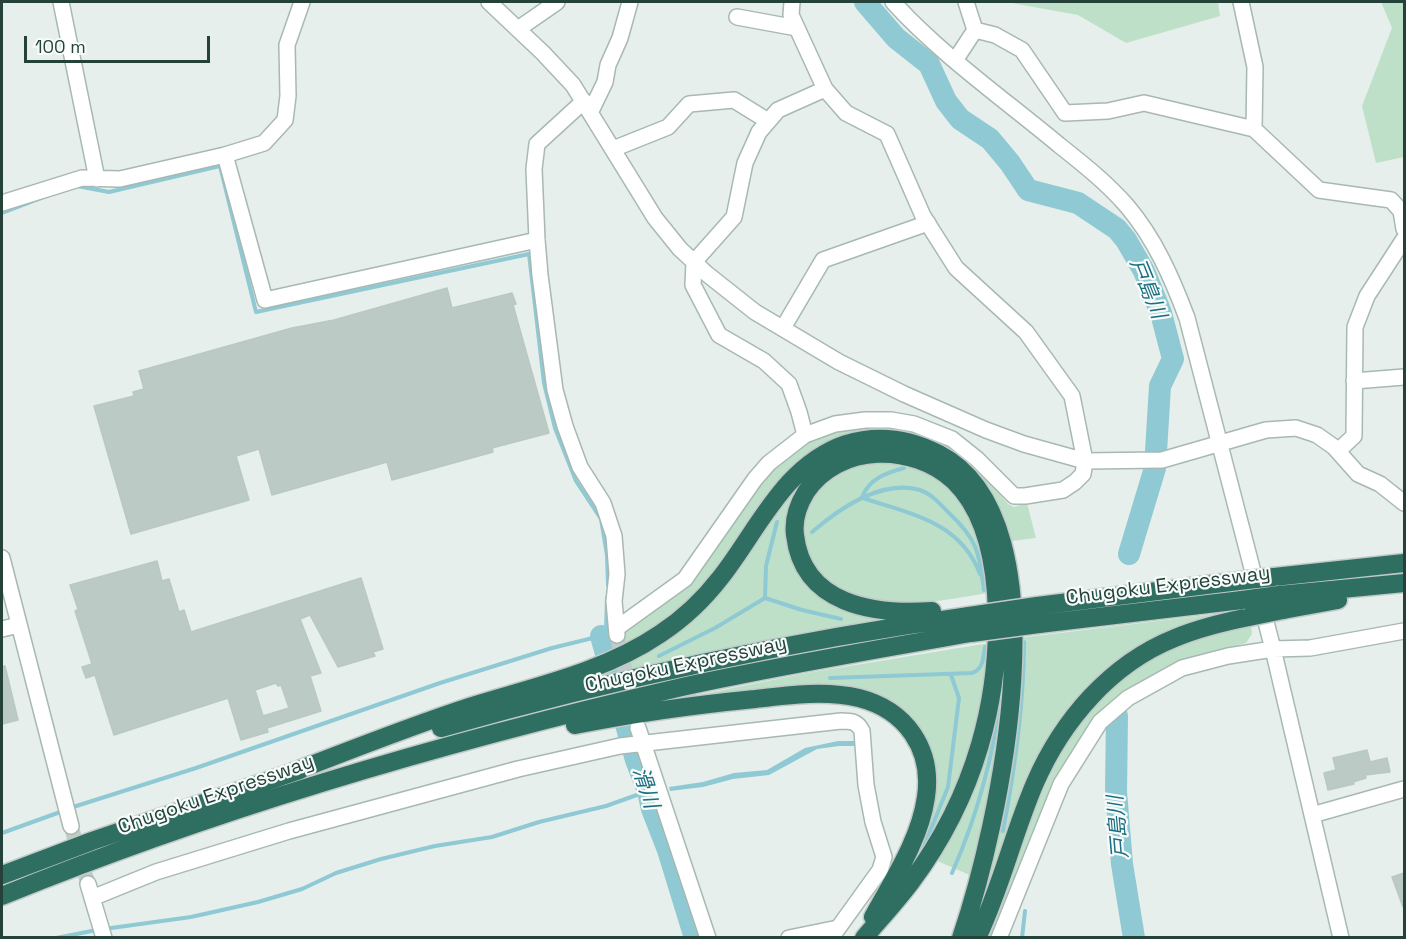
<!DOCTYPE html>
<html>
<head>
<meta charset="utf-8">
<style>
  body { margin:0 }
  #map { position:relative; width:1406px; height:939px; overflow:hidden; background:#e6efeb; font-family:"Space Grotesk",sans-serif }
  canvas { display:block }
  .frame { position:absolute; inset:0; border:3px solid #24423a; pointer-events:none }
  .scale { position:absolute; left:24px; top:36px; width:186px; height:27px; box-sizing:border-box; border:3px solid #24423a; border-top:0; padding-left:8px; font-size:18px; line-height:21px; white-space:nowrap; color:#24423a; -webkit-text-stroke:4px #f7fbf9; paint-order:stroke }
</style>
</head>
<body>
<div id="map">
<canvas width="1406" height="939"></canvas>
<div class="frame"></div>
<div class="scale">100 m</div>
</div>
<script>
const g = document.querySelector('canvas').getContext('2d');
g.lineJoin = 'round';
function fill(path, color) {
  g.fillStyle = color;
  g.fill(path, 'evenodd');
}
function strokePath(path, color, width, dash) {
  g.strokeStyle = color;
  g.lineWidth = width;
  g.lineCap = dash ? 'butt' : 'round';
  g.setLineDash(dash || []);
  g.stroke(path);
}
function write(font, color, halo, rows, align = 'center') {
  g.font = font + ' "Space Grotesk","Noto Sans JP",sans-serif';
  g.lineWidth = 4.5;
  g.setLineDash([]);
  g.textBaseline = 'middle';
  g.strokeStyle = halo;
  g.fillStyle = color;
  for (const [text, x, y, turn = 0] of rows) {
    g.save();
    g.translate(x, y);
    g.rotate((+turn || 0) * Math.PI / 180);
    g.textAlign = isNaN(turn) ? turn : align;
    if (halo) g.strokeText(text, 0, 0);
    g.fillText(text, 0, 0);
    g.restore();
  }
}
const green = new Path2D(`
  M1006 2H1218L1220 16 1126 43 1078 15Z
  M1381 2H1404V157L1376 163 1362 106 1392 28Z
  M876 426C887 427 898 427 909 429 955 440 978 469 1008 504L1014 507 1027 503 1036 538 1011 541 992 495 982 481 957 456 938 445 837 440 716 572 664 624 624 647 622 638 624 632 682 590 761 482 778 463 809 440 832 432Z
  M898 462C908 466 919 468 928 473 973 495 982 548 988 593 948 599 902 610 861 599 814 585 780 531 819 490 824 484 830 477 836 474 857 462 875 463 898 462Z
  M807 478C790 500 784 514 789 542 797 594 841 617 890 618L674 660 581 681 645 652 683 629 711 603 796 486Z
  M1232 612 1076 703 970 937 1019 638Z
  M1251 624 1252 634 1246 643 1191 658 1170 666 1136 685 1115 699 1104 710 1075 746 1057 776 992 937 988 938C1035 824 1051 701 1177 646 1201 635 1226 630 1251 624Z
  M989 643C983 745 947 815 891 898 901 874 912 850 922 826 926 817 933 807 935 797 945 739 910 705 859 689L648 705 807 673Z
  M1002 680 1004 681 994 778 972 876 935 860Z`);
const water = new Path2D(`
  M838 741H858V746H839L817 749 769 775 733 779 703 787 670 791 669 787 703 782 734 773 767 770 805 748Z`);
const stream = new Path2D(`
  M77 186 109 192 220 166 256 312 529 254 544 383 555 428 576 481 601 519 607 555 608 585
  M2 213 44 197
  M862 497C870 478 886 473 904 468
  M863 498C910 514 960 521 980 574
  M812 532C840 508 881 479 920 490 932 494 941 505 949 513 978 540 979 553 984 590
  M765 598 766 566 777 522
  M659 656 715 628 765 598 802 610 841 619
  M830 678 972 673C984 669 983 657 985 647
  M70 808 196 768 440 683 552 648 601 636 606 630 607 598
  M1003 831C1015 768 1024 705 1024 642
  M2 833 63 811
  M920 851 929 834 948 787 959 698 951 675
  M952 873C978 814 995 750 1002 686
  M104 929 191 917 258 902 302 889 336 873 381 859 435 846 492 837 539 822 606 806 648 791
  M56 938 97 930
  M1022 938 1025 911`);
const river = new Path2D(`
  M865 2 896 38 929 64 946 101 960 119 990 139 1010 163 1028 190 1078 203 1117 229 1126 240 1144 271 1161 313 1173 359 1160 386 1155 468 1129 554
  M601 636 636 760 648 791 652 809 668 850 695 938
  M1117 716 1116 792 1122 864 1134 938`);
const building = new Path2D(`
  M447 288 452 308 512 293 516 304 513 305 549 433 492 448 493 452 392 480 387 462 272 495 259 449 236 456 249 500 131 534 94 406 134 396 133 392 144 389 139 371 292 328 334 320Z
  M157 561 162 581 169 579 179 612 184 610 191 632 361 578 383 649 373 652 375 656 338 667 310 615 300 619 321 673 310 676 321 711 267 728 268 732 241 740 228 698 114 735 95 675 86 678 82 667 92 664 75 611 78 609 70 585ZM276 683 278 686 281 685 289 708 263 716 255 690Z
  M2 666H5L18 720 2 724Z
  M1367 750 1370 762 1387 758 1390 772 1365 775 1366 778 1353 782 1354 784 1328 790 1324 773 1336 770 1333 758Z
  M1404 873V907H1403L1392 877Z`);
const minorTunnel = new Path2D(`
  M617 635 634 711
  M71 826 88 884`);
const minor = new Path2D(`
  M61 2 97 179
  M489 2 543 53 573 85 655 218 680 249 707 274 755 312 839 362 904 394 986 430 1024 444 1085 461 1162 460 1266 430 1296 428 1317 435 1334 447 1358 474 1380 484 1404 503
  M893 2C940 54 1005 100 1059 145 1083 164 1107 183 1127 206 1155 239 1172 278 1187 318L1273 649 1341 938
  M1241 2 1255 67 1254 129
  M737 17 797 28
  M518 29 557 2
  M975 30 995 35 1022 50 1065 113 1108 111 1144 103 1254 129 1319 190 1391 200 1401 211 1404 229
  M956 59 975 30 966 2
  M584 101 537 144 534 169 537 240 540 275 555 390 565 426 580 467 603 503 614 536 617 574 614 601 617 635
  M591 111 605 82 608 65 620 38 630 2
  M613 149 668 127 689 104 734 100 768 121
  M225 155 264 143 285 120 288 96 287 45 302 2
  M2 203 82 178 120 179 225 155 265 300 537 240
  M783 328 823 260 928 223
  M1354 381 1404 377
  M805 435 799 412 789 384 764 361 719 335 693 285 694 262 734 217 745 163 759 132 778 110 825 89
  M1338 451 1354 436 1355 327 1367 296 1404 239
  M2 558 71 826
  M617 628 685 579 755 479 769 463 805 435 835 424 865 420H891L914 424 952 439 977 459 1014 496H1025L1063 490 1075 482 1083 474 1085 461 1072 396 1026 332 956 268 923 216 887 134 846 113 825 89 791 15 792 2
  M2 629 19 625
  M638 728 708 938
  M1312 815 1404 789
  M88 884 104 938
  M92 898 156 872 289 831 518 769 620 746 841 721C851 721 857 721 862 731L866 785 873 822 884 857 880 870 831 938
  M789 938 838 928
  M999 938 1061 784 1100 722 1128 698 1182 668 1228 656 1273 649 1310 648 1404 631`);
const highway = new Path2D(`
  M1274 577 1404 563
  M1279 595 1404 583
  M1037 606 1239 581
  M1283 610 1338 600
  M1039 624 1242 600
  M575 725C635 713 694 705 755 699 788 695 826 690 859 698 906 710 933 749 926 797 920 840 893 880 873 917
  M441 728C614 679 791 641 969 616
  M288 774C348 751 408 727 469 707 533 687 604 672 660 634 683 619 704 599 721 577 758 530 784 465 846 444 878 434 910 439 939 454 1068 521 998 829 961 938
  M2 875 92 841 300 770
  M2 896C221 807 451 740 682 687 778 666 874 650 971 633
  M864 938C880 919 896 902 911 882 974 798 1003 698 996 593 993 554 983 509 954 481 913 443 839 443 806 492 798 505 793 519 795 535 803 605 874 615 932 611
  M977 938C1001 888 1013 834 1035 783 1062 721 1110 664 1175 638 1199 628 1224 622 1249 617`);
const highwayBridge = new Path2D(`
  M1239 581 1274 577
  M1242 600 1279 595
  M969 616 1037 606
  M1249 617 1283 610
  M971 633 1039 624`);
const streetNames = [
  ["Chugoku Expressway",1168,586,-7],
  ["Chugoku Expressway",686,665,-12],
  ["Chugoku Expressway",216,795,-19]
];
const waterNames = [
  ["戸島川",1147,289,68],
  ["滑川",645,788,72],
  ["戸島川",1119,827,-95]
];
fill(green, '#bfe0c8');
fill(water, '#8ec9d4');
strokePath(stream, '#8ec9d4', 4);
strokePath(river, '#8ec9d4', 22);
fill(building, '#bbcac4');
strokePath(building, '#b8c9c2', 1.5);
strokePath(minorTunnel, '#bfccc8', 15, [15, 8]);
strokePath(minor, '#a8b8b2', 18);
strokePath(highway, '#c2cac8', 21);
strokePath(minor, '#fff', 15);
strokePath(highway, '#2f6f62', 18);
strokePath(highwayBridge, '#c2cac8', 21, []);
strokePath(highwayBridge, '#2f6f62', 18);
write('20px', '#24423a', '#f7fbf9', streetNames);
write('italic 21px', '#1c6f80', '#f7fbf9', waterNames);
</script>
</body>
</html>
